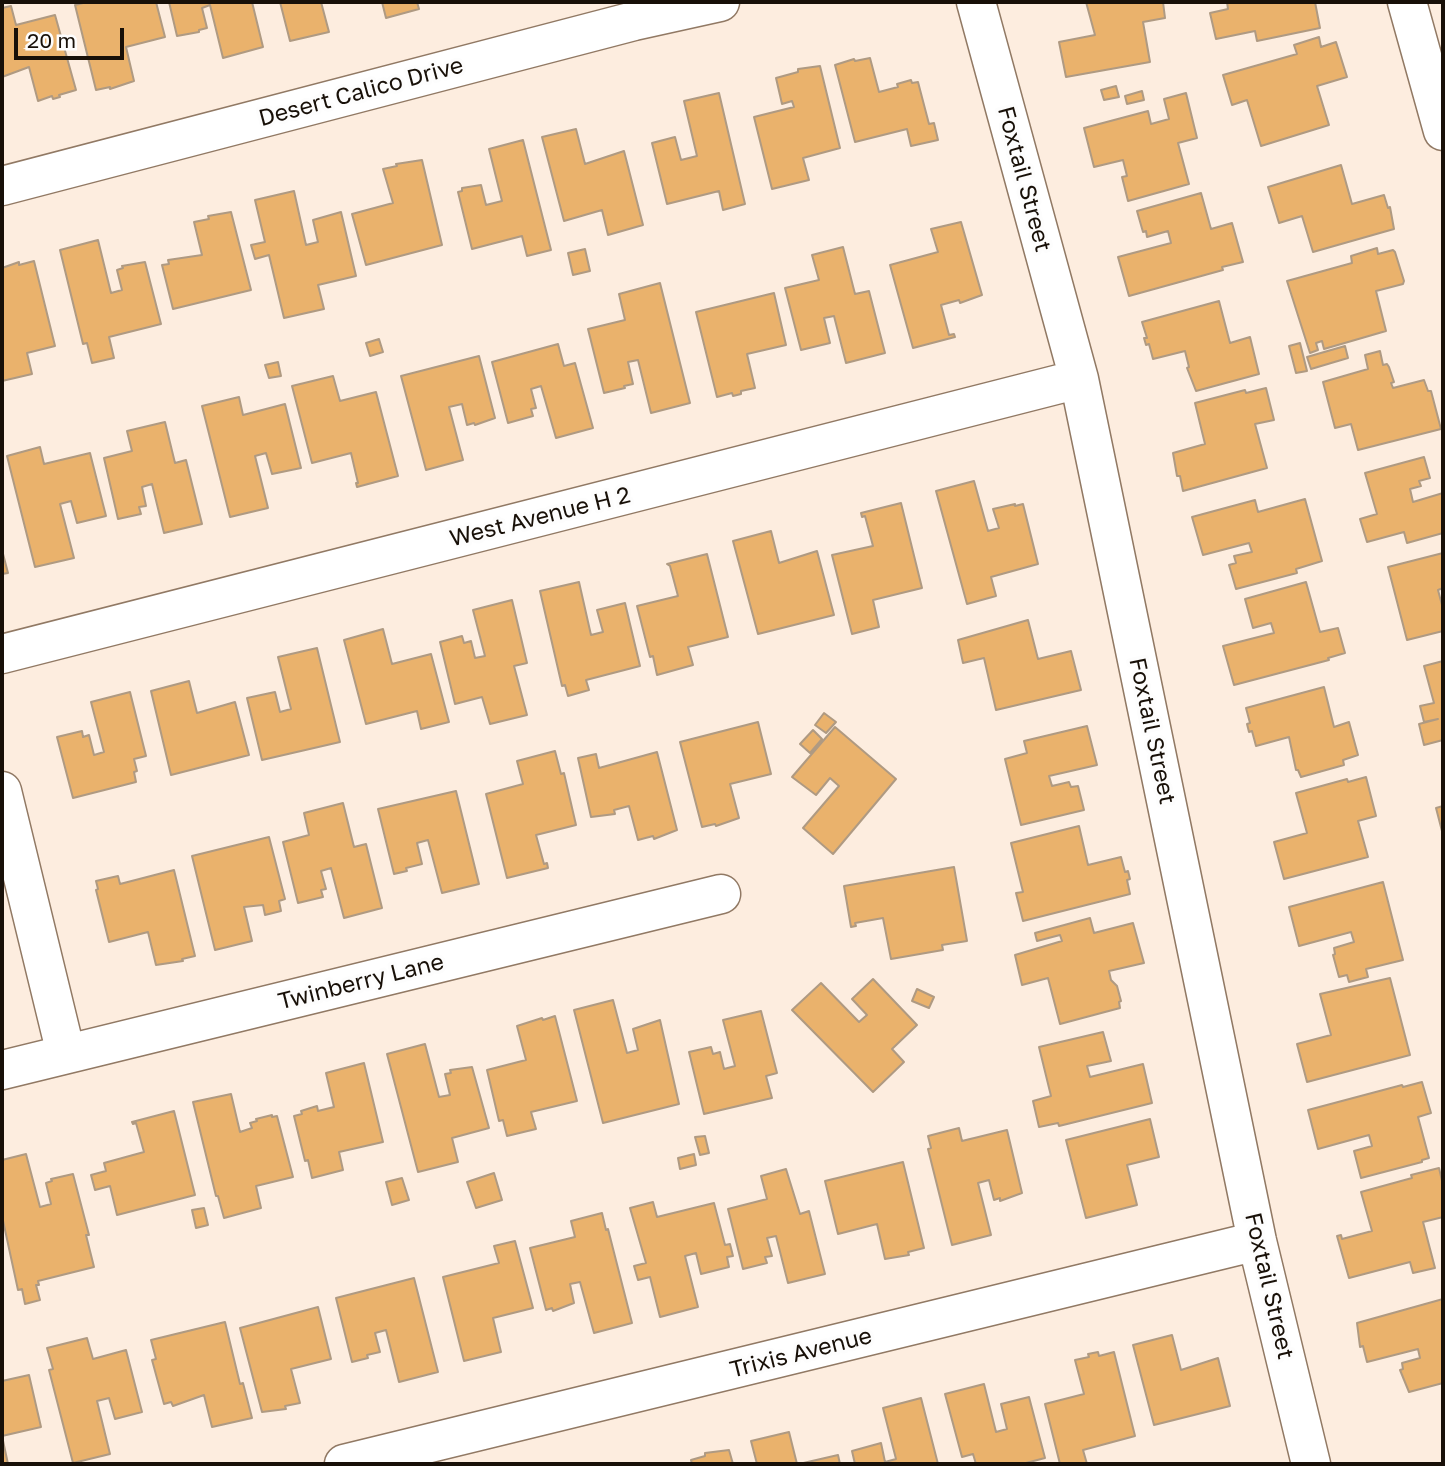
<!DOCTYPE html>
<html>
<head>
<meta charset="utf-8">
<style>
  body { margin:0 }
  #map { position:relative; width:1445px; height:1466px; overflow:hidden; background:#fdeddf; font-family:"Golos Text",sans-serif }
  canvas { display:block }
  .frame { position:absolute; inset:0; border:4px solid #181008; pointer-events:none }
  .scale { position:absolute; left:14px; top:28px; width:110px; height:32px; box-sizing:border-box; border:4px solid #181008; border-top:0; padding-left:9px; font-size:21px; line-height:24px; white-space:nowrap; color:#181008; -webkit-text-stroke:5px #fdfdfd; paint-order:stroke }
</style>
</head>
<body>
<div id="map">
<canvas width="1445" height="1466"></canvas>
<div class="frame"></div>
<div class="scale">20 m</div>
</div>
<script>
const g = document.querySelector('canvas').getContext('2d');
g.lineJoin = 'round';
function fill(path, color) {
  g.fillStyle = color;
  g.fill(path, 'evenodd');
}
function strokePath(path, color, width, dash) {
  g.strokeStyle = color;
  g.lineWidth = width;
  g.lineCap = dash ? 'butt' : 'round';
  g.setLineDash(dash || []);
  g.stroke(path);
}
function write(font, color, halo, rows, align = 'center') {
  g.font = font + ' "Golos Text",sans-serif';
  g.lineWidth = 7;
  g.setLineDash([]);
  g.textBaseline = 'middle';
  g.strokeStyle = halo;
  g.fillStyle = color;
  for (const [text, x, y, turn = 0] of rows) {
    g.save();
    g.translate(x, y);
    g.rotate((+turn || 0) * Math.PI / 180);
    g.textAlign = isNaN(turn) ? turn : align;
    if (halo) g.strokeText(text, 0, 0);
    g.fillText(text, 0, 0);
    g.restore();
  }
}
const building = new Path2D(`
  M87 2H156L165 37 126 47 134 81 110 89V87L96 90 75 5Z
  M169 2H252L263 47 223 58 210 5 202 8 207 28 199 30V32L177 36Z
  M280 2H321L329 32 290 41Z
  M382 2H417L419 9 386 18Z
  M1086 2H1163L1165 18 1143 22 1150 62 1066 77 1059 42 1095 35Z
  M1227 2H1315L1320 28 1257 41 1255 31 1216 39 1210 13 1228 9Z
  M11 6 16 25 55 15 76 90 59 95 60 97 53 99 52 96 38 101 29 67 2 77V8Z
  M1319 37 1321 47 1336 42 1347 77 1317 86 1329 125 1261 146 1247 100 1232 105 1223 75 1297 54 1294 45Z
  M870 58 879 92 898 87 897 84 911 80 912 83 918 82 929 124 934 123 938 140 911 146 907 129 855 142 835 65 854 59 855 61Z
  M820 66 840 148 803 158 809 180 772 189 754 117 794 107 792 101 782 104 776 78 798 72V69Z
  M1116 86 1119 97 1104 100 1101 90Z
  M1142 91 1144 100 1127 104 1125 96Z
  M719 93 745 204 723 210 719 191 667 204 652 143 675 137 681 160 697 156 684 101Z
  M1186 93 1197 138 1178 143 1189 184 1128 201 1122 177 1127 176 1123 160 1094 167 1084 128 1148 111 1151 124 1169 119 1164 99Z
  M576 129 585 164 624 151 643 225 608 235 602 210 564 221 542 137Z
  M523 140 551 250 527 256 522 236 472 249 458 192 462 191V188L481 185 486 205 502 201 489 149Z
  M422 160 442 245 366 265 352 214 393 203 383 169 397 166 396 164Z
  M1341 165 1352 204 1384 195 1388 208 1390 207 1394 229 1313 252 1302 216 1279 223 1268 187Z
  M294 191 306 245 318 242 313 220 341 212 356 276 318 285 324 309 284 318 269 255 255 259 251 245 265 242 255 200Z
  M1201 193 1211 229 1232 223 1243 262 1222 267 1223 270 1129 296 1118 257 1171 243 1168 231 1147 237 1146 231 1143 232 1137 211Z
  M231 212 251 290 173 309 162 265 169 264 168 260 202 255 194 222 209 219 208 216Z
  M961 222 982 295 960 303 959 300 941 305 949 335 954 334 955 337 913 348 890 265 938 252 931 229Z
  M98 240 111 293 122 290 117 270 123 268 122 266 145 262 161 324 109 337 114 358 92 363 87 343 83 344 60 250Z
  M843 247 855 294 869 291 885 353 846 363 834 316 824 318 830 343 801 350 785 288 819 280 812 255Z
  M1377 248 1378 254 1393 250 1395 252 1404 281 1403 284 1376 291 1386 331 1324 349 1322 341 1316 343 1318 350 1310 353 1287 281 1352 263 1351 256Z
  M585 249 590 271 573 275 568 253Z
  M34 261 55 346 27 353 32 374 2 381V268L19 262V265Z
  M660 283 690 403 651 413 638 360 628 362 633 384 624 386 625 388 604 393 588 329 625 320 619 294Z
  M774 293 786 345 747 354 755 388 741 391V394L733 396 732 393 717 397 696 312Z
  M1219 301 1230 343 1250 337 1259 374 1196 391 1187 368 1189 367 1185 351 1153 359 1149 344 1146 345 1144 338H1147L1142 322Z
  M379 339 383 352 370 356 366 343Z
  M1300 343 1307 371 1296 373 1289 346Z
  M558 344 564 366 575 363 593 428 556 438 541 386 531 389 536 408 531 409 533 416 508 423 492 362Z
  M1345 346 1348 358 1311 369 1307 357Z
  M1380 351 1383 365 1387 364 1389 367 1394 382 1391 383 1393 388 1424 380 1428 391H1431L1441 429 1358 450 1351 424 1335 428 1323 382 1368 369 1365 355Z
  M479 356 495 418 475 425 474 423 467 425 462 404 449 407 463 460 426 470 401 376Z
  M278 362 281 376 269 378 265 365Z
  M333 376 340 401 376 392 398 476 357 487 356 483H358L351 453 312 463 292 386Z
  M1266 388 1274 420 1255 424 1267 468 1183 491 1180 476H1177L1173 453 1205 444 1195 403 1245 390 1246 393Z
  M239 397 243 415 285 404 301 468 272 474 266 453 255 456 268 508 230 517 202 406Z
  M165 422 175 463 186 460 202 524 164 533 152 484 142 487 146 506 139 507 141 514 118 519 104 458 132 451 127 431Z
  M40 447 44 464 90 453 106 516 77 523 71 501 60 504 74 558 35 567 7 456Z
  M1424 457 1430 478 1419 481 1421 486 1410 489 1413 502 1443 493V533L1407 543 1404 532 1367 542 1360 519 1377 514 1365 473Z
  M974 481 988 531 999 528 993 509 1015 504V506L1023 504 1038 564 991 577 996 596 967 604 936 491Z
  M1305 499 1322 561 1296 569 1297 573 1236 589 1229 565 1236 563 1234 556 1252 552 1249 543 1203 555 1192 517 1255 500 1258 512Z
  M901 503 922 588 873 600 879 627 852 634 832 555 873 546 865 516 862 517 861 513Z
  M771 531 779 563 817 551 834 615 758 634 733 541Z
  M2 550 8 573 2 574Z
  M1443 553V588L1438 590 1442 605H1443V631L1407 640 1388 567Z
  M707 554 728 637 688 647 693 665 657 675 653 656 650 657 637 606 678 596 670 566 667 564Z
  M579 582 591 635 603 632 597 610 625 603 640 666 586 680 589 690 568 696 565 685 562 686 540 591Z
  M1306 582 1320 632 1338 628 1345 653 1328 658 1329 660 1234 685 1223 646 1274 633 1271 623 1253 628 1245 599Z
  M512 600 527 663 514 666 527 715 490 724 482 697 455 704 440 642 462 636 464 643 471 641 475 658 485 656 473 610Z
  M1028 620 1038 659 1071 651 1081 690 996 710 984 658 963 663 958 640Z
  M383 629 392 664 431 654 449 722 421 729 417 711 366 724 344 640Z
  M317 648 340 742 262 760 247 698 275 692 280 712 291 709 278 657Z
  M1443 661V740L1424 745 1419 724 1438 719 1424 722 1420 706 1434 703 1424 666Z
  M189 681 197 713 235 702 249 755 171 775 151 691Z
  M1324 687 1334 727 1349 722 1358 755 1343 760 1344 765 1301 777 1298 770H1296L1289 737 1256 746 1252 731 1249 732 1247 724 1250 723 1246 708Z
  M130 692 146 756 134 759 137 771 134 772 136 782 73 798 57 737 82 731 83 737 89 735 94 755 104 752 91 702Z
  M824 713 836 722 826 733 815 725Z
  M758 722 771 774 730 784 739 818 716 826 715 824 702 827 680 742Z
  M1087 726 1097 765 1049 776 1052 786 1069 782 1071 787 1078 786 1084 810 1021 825 1005 759 1027 753 1024 741Z
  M835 727 896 779 833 854 803 828 839 786 830 778 816 795 792 777Z
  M813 730 822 739 810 753 800 744Z
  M555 751 561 774 564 773 576 825 536 835 544 864 547 863 548 868 507 878 486 794 523 784 517 761Z
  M657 752 677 830 654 839 653 836 638 840 629 806 614 810 615 814 591 817 578 758 596 754 599 768Z
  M1366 777 1376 816 1358 821 1368 857 1284 879 1274 842 1307 833 1296 793 1347 779 1348 782Z
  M456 791 479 884 442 893 428 840 417 843 422 864 406 868 407 871 394 874 378 809Z
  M343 803 354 847 366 844 382 908 344 918 331 868 321 871 326 889 321 890 323 897 298 903 283 842 309 835 304 813Z
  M1443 806V835L1436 808Z
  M1079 826 1088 865 1121 857 1125 872 1128 871 1130 879 1127 880 1130 894 1023 921 1016 893 1023 892 1011 843Z
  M269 837 285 899 279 901 281 911 265 915 263 905 244 907 252 941 215 950 192 856Z
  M954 867 967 941 942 945 943 950 891 959 883 918 855 923 856 926 851 927 844 886Z
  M174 870 195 956 182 959 183 961 156 965 148 932 109 942 96 890 98 889 96 881 118 876 120 884Z
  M1383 882 1403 960 1366 969 1368 977 1349 982 1347 975 1339 977 1333 955 1335 954 1334 948 1354 942 1351 932 1299 946 1289 907Z
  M1090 918 1094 933 1133 923 1144 963 1109 971 1111 980 1117 986 1121 1001 1119 1002 1120 1008 1060 1024 1048 978 1022 985 1015 955 1062 941 1060 935 1037 941 1035 933Z
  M1390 978 1410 1055 1307 1082 1297 1044 1331 1035 1320 994Z
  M873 979 917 1025 892 1049 904 1062 873 1092 792 1010 821 983 859 1022 867 1015 852 999Z
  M917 989 934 997 929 1008 912 1001Z
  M613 1000 627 1053 638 1050 633 1029 660 1020 679 1104 603 1123 574 1010Z
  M761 1011 777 1073 766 1076 772 1098 704 1114 689 1052 711 1047 713 1054 720 1052 724 1069 735 1066 723 1020Z
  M555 1016 577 1101 531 1112 536 1129 507 1136 503 1120 499 1121 487 1070 526 1060 517 1026 542 1018 543 1020Z
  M1103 1032 1111 1061 1087 1066 1090 1077 1143 1064 1152 1103 1059 1126 1058 1123 1039 1127 1033 1101 1051 1096 1039 1047Z
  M425 1044 439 1097 450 1095 445 1074 451 1073 450 1070 472 1067 489 1128 452 1138 458 1162 418 1172 387 1054Z
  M364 1063 383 1142 339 1152 343 1170 312 1178 308 1160 305 1161 294 1116 302 1114 301 1111 317 1106 318 1111 334 1107 326 1073Z
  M1422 1082 1431 1113 1418 1117 1429 1158 1422 1160V1162L1361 1178 1354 1151 1372 1146 1369 1135 1318 1149 1308 1110 1402 1085 1403 1087Z
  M231 1094 240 1132 252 1128 250 1123 257 1121 256 1119 272 1115V1117L277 1116 293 1177 256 1186 261 1208 224 1218 218 1196H216L193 1102Z
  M174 1111 195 1195 117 1215 110 1186 95 1190 91 1175 106 1171 104 1163 144 1152 136 1123 133 1124 132 1122Z
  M1150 1119 1159 1157 1127 1165 1137 1205 1086 1218 1066 1140Z
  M959 1128 962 1141 1007 1130 1022 1193 1000 1201V1198L994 1200 989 1180 978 1183 991 1235 952 1245 928 1149 931 1148 928 1136Z
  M705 1136 709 1153 700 1155 695 1137Z
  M26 1154 40 1207 51 1204 46 1183 52 1181 51 1179 73 1174 89 1235H86L94 1267 38 1281 39 1285H36L40 1300 25 1304 22 1289 18 1290 2 1216V1160Z
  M694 1154 696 1165 680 1169 678 1158Z
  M903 1162 924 1248 908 1252 909 1255 885 1259 877 1224 838 1234 825 1181Z
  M1439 1168 1443 1185V1217L1423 1222 1435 1268 1413 1273 1410 1262 1349 1278 1337 1236 1341 1235 1342 1239 1372 1231 1361 1192 1412 1178 1411 1175Z
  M786 1169 800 1214 809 1211 825 1274 788 1283 776 1236 767 1238 772 1256 765 1257 767 1263 743 1269 728 1209 767 1199 761 1176Z
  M494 1173 502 1200 476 1208 467 1182Z
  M402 1178 409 1200 392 1205 386 1182Z
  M653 1202 657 1217 714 1203 725 1245 730 1244 733 1256 727 1257 729 1267 701 1274 696 1253 685 1256 698 1307 660 1317 650 1277 638 1280 634 1266 646 1263 630 1208Z
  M204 1208 208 1225 196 1228 192 1210Z
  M602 1213 606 1230 608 1229 632 1323 594 1333 580 1282 570 1284 574 1303 553 1311 552 1308 546 1310 530 1248 575 1237 571 1221Z
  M515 1241 533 1308 493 1318 501 1352 464 1361 443 1277 499 1263 494 1246Z
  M414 1278 438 1372 399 1382 386 1330 375 1333 380 1352 367 1355 368 1358 352 1362 336 1298Z
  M1443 1299V1383L1409 1392 1400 1370 1403 1369 1402 1363 1420 1358 1418 1349 1367 1362 1363 1346 1360 1347 1357 1323Z
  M318 1307 331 1359 291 1369 300 1403 285 1406 286 1409 262 1412 240 1328Z
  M225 1322 240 1384 243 1383 252 1418 212 1427 204 1395 173 1406 171 1402 164 1404 152 1360 156 1359 151 1340Z
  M1172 1335 1181 1370 1218 1358 1230 1406 1154 1425 1133 1345Z
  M87 1338 93 1359 126 1350 142 1412 115 1419 109 1398 97 1401 110 1454 73 1463 49 1370 53 1369 47 1348Z
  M1098 1352 1099 1356 1114 1352 1135 1436 1083 1450 1087 1464H1060L1045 1404 1084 1394 1075 1360 1089 1357 1088 1354Z
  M29 1375 41 1427 2 1436 8 1464H2V1381Z
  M984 1384 996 1432 1007 1429 1001 1404 1029 1397 1045 1458 1022 1464H976L973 1454 962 1457 945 1394Z
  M921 1398 938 1464H855L852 1451 881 1443 885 1462 896 1459 883 1408Z
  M789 1432 797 1464H757L751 1441Z
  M729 1450 733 1464H692L691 1460 705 1456V1453Z
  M838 1455 840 1464H799Z`);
const minor = new Path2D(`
  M976 2 1079 379 1257 1241 1311 1464
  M1407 2 1443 131
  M2 186 634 21 720 2
  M2 654 1079 379
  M2 791 66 1054
  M2 1070 721 894
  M344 1464 1257 1241`);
const streetNames = [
  ["Desert Calico Drive",361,92,-15],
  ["Foxtail Street",1024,179,75],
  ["West Avenue H 2",540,517,-14],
  ["Foxtail Street",1152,731,78],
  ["Twinberry Lane",361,982,-14],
  ["Foxtail Street",1269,1286,77],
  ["Trixis Avenue",801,1353,-14]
];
fill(building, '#eab26c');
strokePath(building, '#af9a82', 2);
strokePath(minor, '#917964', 41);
strokePath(minor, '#fff', 38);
write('23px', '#181008', '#fdfdfd', streetNames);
</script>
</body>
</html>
